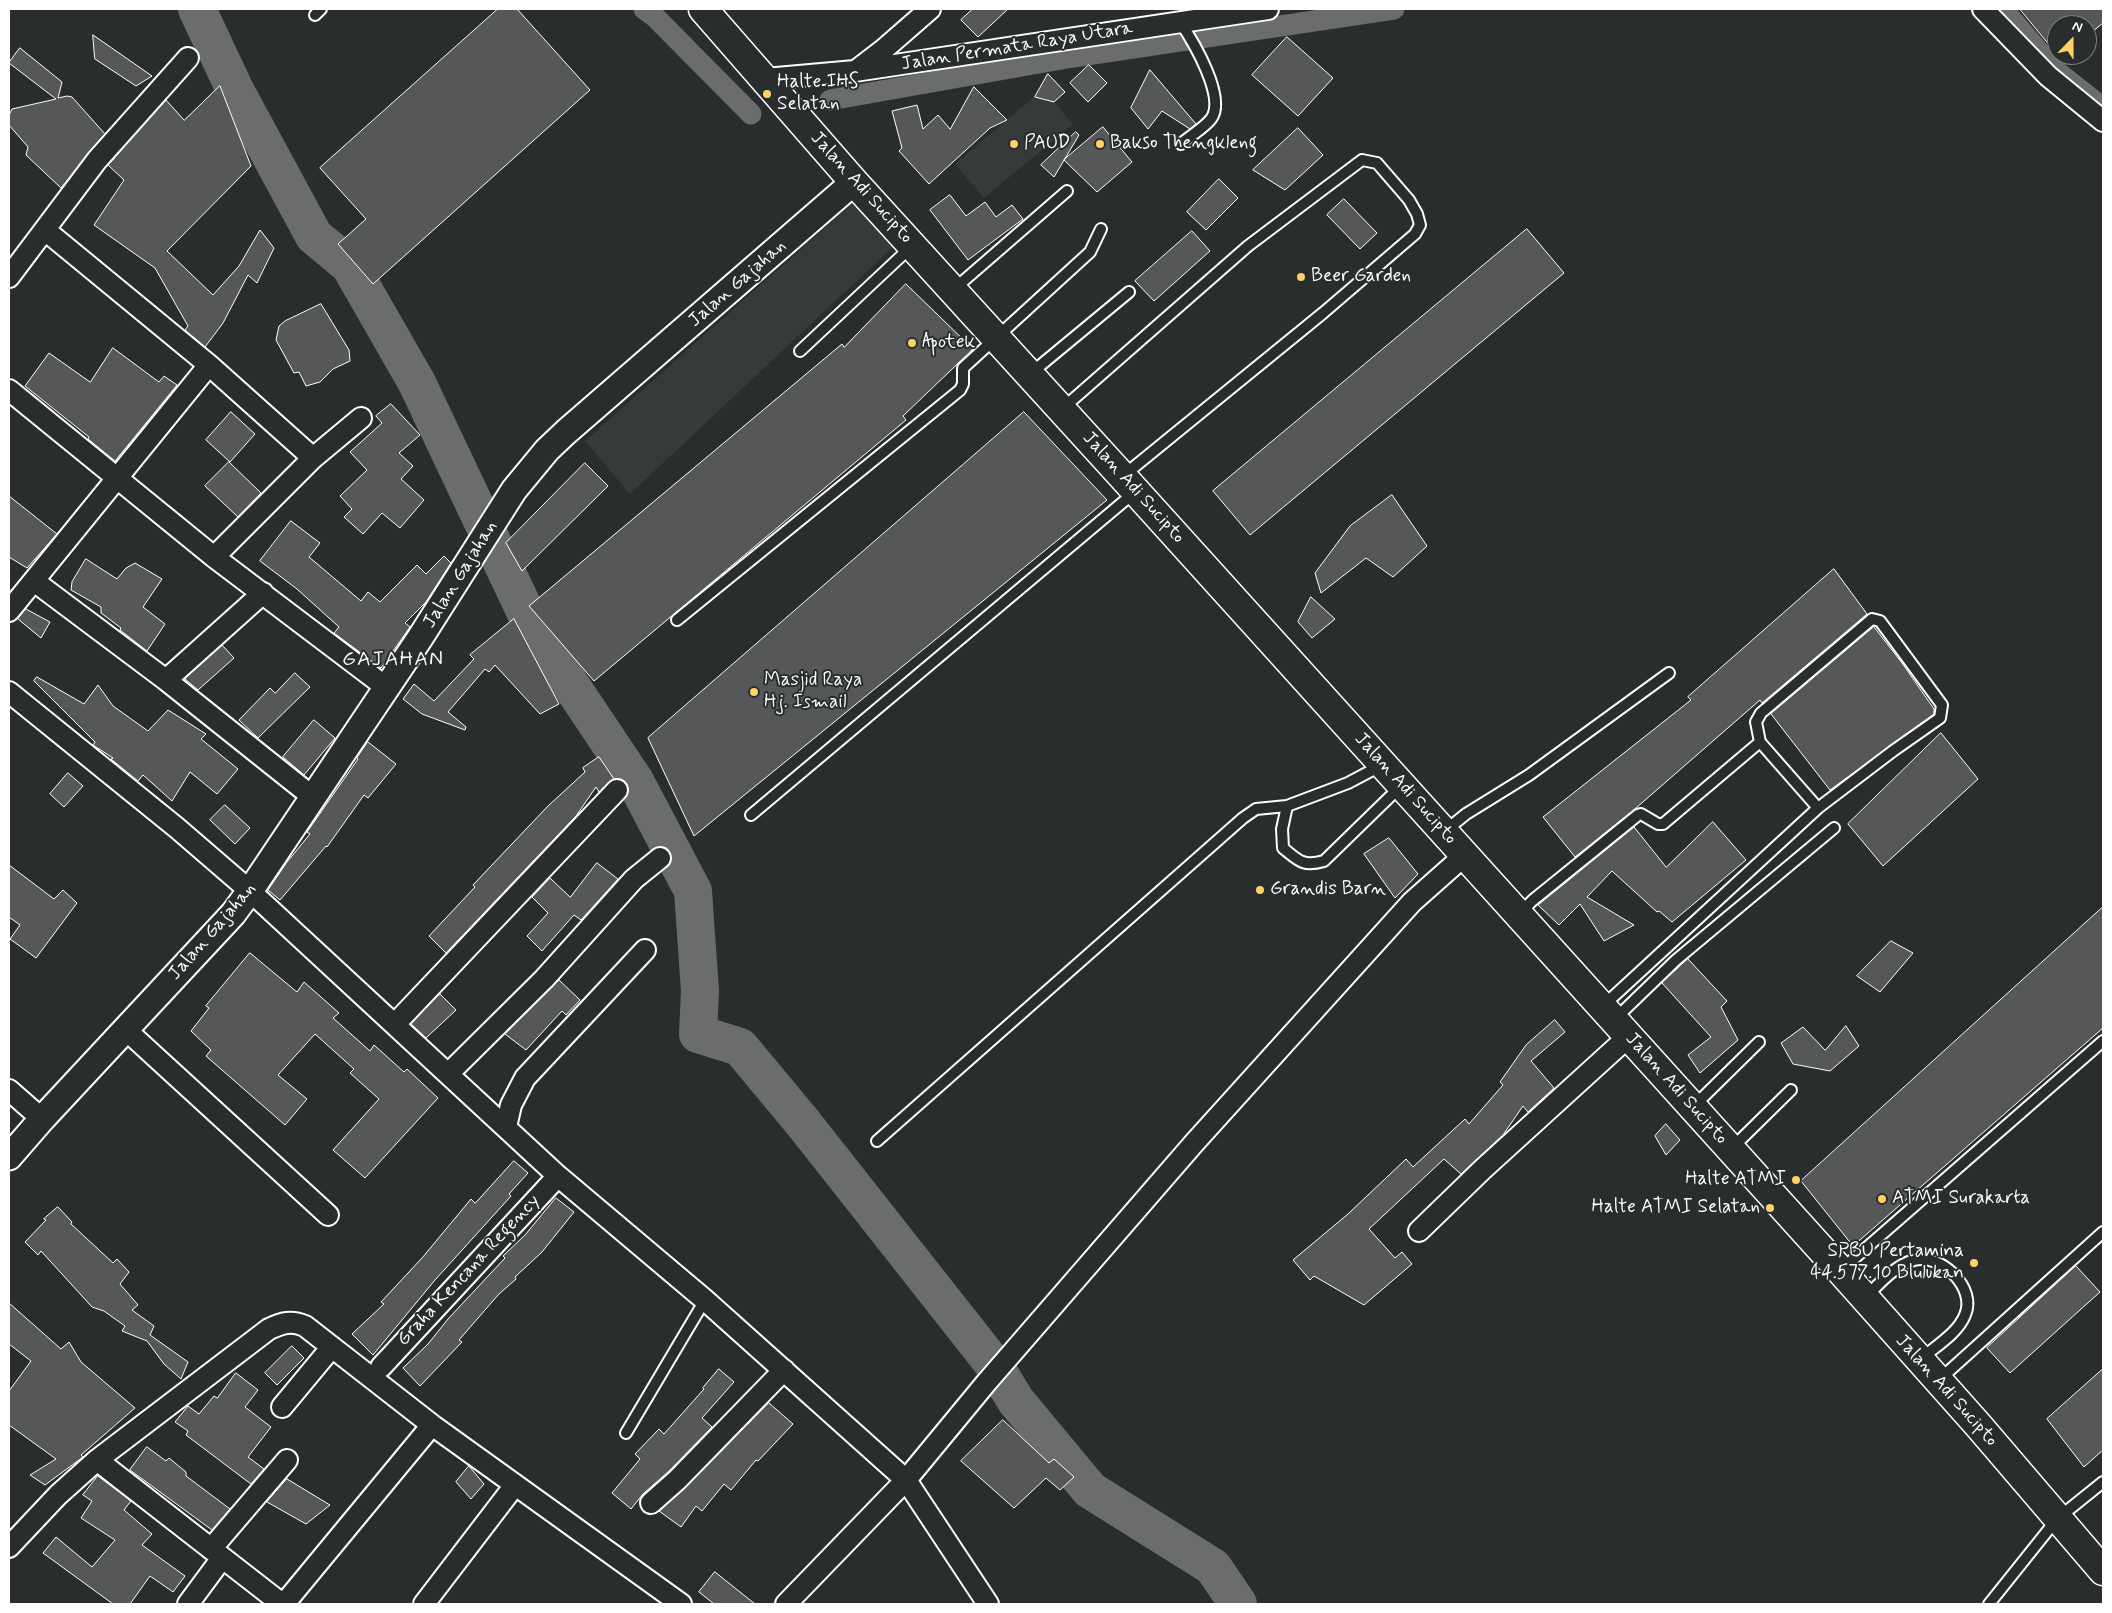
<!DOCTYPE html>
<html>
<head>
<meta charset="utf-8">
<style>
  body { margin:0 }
  #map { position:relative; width:2112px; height:1613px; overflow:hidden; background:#2a2d2e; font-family:Mynerve,sans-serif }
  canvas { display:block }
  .frame { position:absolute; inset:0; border:10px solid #fff; pointer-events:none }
  .north { position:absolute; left:2047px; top:15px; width:50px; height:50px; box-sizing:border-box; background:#2a2d2e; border:1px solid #7f8182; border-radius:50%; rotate:22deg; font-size:14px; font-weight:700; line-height:20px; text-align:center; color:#fff }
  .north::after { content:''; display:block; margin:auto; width:18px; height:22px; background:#ffd166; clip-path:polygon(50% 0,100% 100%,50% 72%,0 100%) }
</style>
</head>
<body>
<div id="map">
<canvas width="2112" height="1613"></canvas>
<div class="frame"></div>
<div class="north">N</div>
</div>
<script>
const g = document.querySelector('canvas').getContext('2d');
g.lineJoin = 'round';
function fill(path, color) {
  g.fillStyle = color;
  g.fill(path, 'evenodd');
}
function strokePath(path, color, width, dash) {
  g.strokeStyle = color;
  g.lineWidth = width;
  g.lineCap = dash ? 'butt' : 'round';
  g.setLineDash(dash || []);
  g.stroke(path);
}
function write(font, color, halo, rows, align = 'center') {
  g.font = font + ' Mynerve,sans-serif';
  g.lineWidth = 4;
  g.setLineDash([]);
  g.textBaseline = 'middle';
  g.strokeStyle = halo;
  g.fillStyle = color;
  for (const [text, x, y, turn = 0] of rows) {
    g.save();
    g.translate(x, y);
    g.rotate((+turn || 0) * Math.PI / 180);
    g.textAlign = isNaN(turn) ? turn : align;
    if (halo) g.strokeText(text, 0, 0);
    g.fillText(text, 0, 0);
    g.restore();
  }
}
const built = new Path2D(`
  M1043 89 1073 124 984 198 955 164Z
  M854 202 893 247 630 494 585 441Z`);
const canal = new Path2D(`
  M644 9 655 17 751 114
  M2003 9 2054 69 2103 108
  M830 100 1073 57 1394 9`);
const river = new Path2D(`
  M197 9 235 90 314 236 350 266 417 383 534 630 635 781 693 891 700 991 698 1034 740 1047 804 1124 994 1365 1016 1401 1090 1490 1213 1567 1238 1604`);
const building = new Path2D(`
  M498 9H517L590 90 373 284 338 244 366 219 320 168Z
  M973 9H1008L978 37 961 20Z
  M2020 9H2103V23L2087 36V25H2057V54Z
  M93 35 152 76 136 86 95 59Z
  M1287 37 1333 78 1298 116 1252 75Z
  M20 48 62 82 58 98 67 96 72 97 105 134 61 188 26 155 28 147 9 125V115L12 109 56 99 9 63Z
  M1089 65 1107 83 1088 102 1070 83Z
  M1150 70 1196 124 1190 129 1162 111 1148 129 1131 108Z
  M1048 74 1065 92 1054 102 1035 97Z
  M220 86 251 166 167 251 213 295 239 266 260 230 274 248 257 283 248 275 223 323 205 347 185 330 188 326 155 268 94 225 124 180 108 165 166 100 184 120Z
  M974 87 1007 120 990 128 929 184 899 151 902 148 892 111 917 105 923 129 938 115 950 129Z
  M1103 127 1132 162 1097 192 1064 160Z
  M1298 128 1323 155 1285 190 1253 170Z
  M1076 132 1079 135 1054 177 1041 165Z
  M1219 179 1238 198 1206 230 1187 212Z
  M950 195 966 216 985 202 996 217 1012 205 1023 219 968 260 930 210Z
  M1344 199 1377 233 1360 249 1327 215Z
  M1527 229 1564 273 1250 535 1213 491Z
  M1192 231 1210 251 1154 301 1135 281Z
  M906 284 973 349 903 416 906 420 594 681 529 606 842 344 844 347Z
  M321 304 349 350 350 361 333 369 320 382 306 386 299 372 294 373 276 340 279 326 285 321Z
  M113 348 159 382 164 376 177 385 115 461 88 439 89 437 25 386 49 353 90 382Z
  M391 404 420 435 399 453 413 466 401 479 424 500 400 528 382 513 363 534 344 517 352 509 340 496 367 470 350 452 382 423 376 416Z
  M231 412 255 434 230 462 206 440Z
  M1024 412 1107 500 694 836 648 738Z
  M229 462 261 493 238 517 205 486Z
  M585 463 608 486 522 571 506 543Z
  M1392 495 1427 546 1393 577 1366 558 1321 593 1315 573 1350 526Z
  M9 496 57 534 27 568 9 557Z
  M291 521 320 543 309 557 361 601 368 592 380 602 417 565 426 574 444 556 451 563 426 602 405 623 410 627 381 668 334 633 339 627 297 589 260 561Z
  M86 559 117 579 126 568 135 563 162 579 143 607 165 624 147 651 120 630 121 628 101 613V607L71 590 72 582Z
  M1834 569 1867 614 1762 703 1760 700 1636 808 1575 857 1543 817 1691 700 1688 697Z
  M1311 597 1335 619 1312 638 1298 622Z
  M26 609 50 622 41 638 18 619Z
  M514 619 559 704 540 714 495 665 489 672 485 669 448 712 466 727 465 730 422 714 403 699 414 684 434 701 474 659 470 655Z
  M1874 627 1902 663 1934 709V714L1830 790 1771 714Z
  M222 645 234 658 198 690 185 679Z
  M295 673 310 687 258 738 239 720 270 688 275 693Z
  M37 677 84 704 98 685 113 706 148 731 168 710 206 734 201 739 238 769 217 794 190 772 172 801 143 775 138 781 111 759 113 758 93 745 95 742 34 681Z
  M314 720 335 738 304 775 283 757Z
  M1941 733 1978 779 1883 866 1848 824Z
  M368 742 396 764 368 798 364 795 327 847 326 846 280 900 268 890 287 862 310 834 307 832 358 759 357 758Z
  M599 757 614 779 599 792 596 787 576 816 446 953 429 936 475 887 473 885 548 806 585 772 583 768Z
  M68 773 83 786 64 807 50 794Z
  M225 805 250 828 235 844 210 820Z
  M1713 822 1746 860 1672 922 1659 911 1657 912 1612 871 1587 897 1634 925 1604 941 1580 904 1559 925 1538 905 1634 827 1666 867Z
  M1389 838 1418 874 1395 898 1364 854Z
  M597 863 618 879 581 920 574 915 542 951 527 936 548 913 532 897 550 878 570 897Z
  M9 865 54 899 63 890 77 903 36 958 10 939 20 925 9 917Z
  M2103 907V1028L1853 1246 1801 1181Z
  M1891 941 1913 953 1880 992 1857 976Z
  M250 953 297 992 304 982 339 1013 333 1018 370 1051 374 1045 404 1072 407 1069 438 1098 365 1178 333 1150 379 1099 350 1073 354 1069 315 1034 278 1075 307 1099 285 1125 206 1056 211 1050 191 1031 209 1008 206 1006Z
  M1688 959 1727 1001 1721 1007 1738 1040 1700 1073 1688 1055 1711 1037 1662 983Z
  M559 980 580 1000 566 1015 562 1011 526 1050 505 1034Z
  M440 994 456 1010 426 1038 411 1024Z
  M1555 1020 1565 1032 1531 1061 1554 1088 1528 1112 1523 1106 1503 1135 1461 1174 1444 1159 1369 1229 1395 1258 1402 1252 1412 1264 1364 1305 1314 1276 1310 1280 1293 1260 1348 1214 1406 1159 1413 1167 1465 1119 1469 1124 1503 1085 1500 1082 1526 1045Z
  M1846 1026 1859 1046 1830 1071 1793 1064 1781 1043 1803 1027 1825 1050Z
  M1666 1124 1680 1140 1666 1155 1655 1136Z
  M514 1161 528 1173 509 1194 511 1196 435 1280 373 1355 352 1334 384 1304 381 1302 422 1258 471 1199 475 1203Z
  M556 1198 574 1212 542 1252 515 1277 516 1279 498 1295 459 1340 462 1342 420 1386 403 1368 428 1344 448 1319 505 1258 503 1256 525 1235Z
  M58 1207 72 1222 71 1224 113 1263 117 1259 129 1272 120 1284 138 1305 132 1310 154 1326 150 1335 188 1362 181 1379 164 1364 147 1341 122 1331 125 1326 104 1311 92 1307 41 1251 38 1255 25 1242 46 1220 44 1219Z
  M2076 1266 2100 1292 2010 1373 1987 1348Z
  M9 1303 61 1349 69 1342 81 1362 135 1408 81 1455 83 1457 45 1485 30 1475 56 1459 9 1425V1391L31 1361 9 1344Z
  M292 1346 304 1358 277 1385 265 1373Z
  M719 1369 734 1382 702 1418 712 1427 669 1471 643 1494 631 1509 612 1493 640 1459 635 1454 659 1429 664 1434 704 1389 703 1388Z
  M2103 1369V1450L2084 1467 2047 1419Z
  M236 1373 258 1390 245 1407 271 1427 248 1457 264 1469 251 1484 186 1435 188 1431 175 1422 188 1406 199 1414 214 1396 217 1398Z
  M769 1403 793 1424 758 1461 756 1460 731 1490 724 1484 702 1511 696 1506 681 1527 659 1511 685 1488Z
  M1003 1420 1049 1463 1054 1459 1074 1477 1060 1490 1046 1478 1014 1508 961 1461Z
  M147 1447 166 1461 169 1458 186 1472V1476L230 1509 212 1530 130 1470Z
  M469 1466 484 1484 471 1499 456 1482Z
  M98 1476 131 1501 124 1510 152 1534 142 1545 185 1576 173 1592 150 1576 130 1604H113L43 1553 56 1537 92 1567 115 1540 81 1518 92 1501 83 1495Z
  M287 1479 330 1505 306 1524 267 1502Z
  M715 1572 755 1604H714L699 1592Z`);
const service = new Path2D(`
  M315 15 321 9
  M1180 22C1193 41 1227 98 1211 119 1204 128 1190 136 1181 144
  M953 290 1067 191
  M800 351 912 246
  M1030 374 1129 292
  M1062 409 1248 246 1362 160 1377 163 1409 200 1417 214 1420 225 1415 234 1323 313 1123 476
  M677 620 960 390 963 384V368L1090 252 1101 229
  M1382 765 1348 783 1287 806 1282 829 1283 848C1299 861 1303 867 1324 861L1401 786
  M751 815 1135 492
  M1445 831 1466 814 1529 775 1669 673
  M1518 915 1533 900 1638 815 1641 814 1658 824H1663L1760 742
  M1603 1006 1818 808 1893 751 1940 718 1942 705 1880 621 1872 619 1761 713 1756 722 1760 742 1818 808
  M1614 1020 1676 960 1834 828
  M1693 1107 1759 1042
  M877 1141 1243 818 1256 809 1287 806
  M1731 1149 1791 1090
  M1841 1270 2103 1041
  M1865 1298C1879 1284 1894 1266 1914 1260 1941 1253 1977 1288 1965 1315 1958 1333 1936 1346 1922 1358
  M1939 1380 2103 1232
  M626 1433 705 1300
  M1989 1604 2057 1519 2103 1482`);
const minor = new Path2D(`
  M1983 9 2048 76 2103 121
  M857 70 883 50 930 9
  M765 79 855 71 1268 9
  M45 230 209 365 313 458
  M9 277 97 160 188 58
  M9 390 214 557 387 688
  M214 557 313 458 361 418
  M34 581 166 680 314 798
  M9 611 209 365
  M166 680 263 593
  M9 692 177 828 250 891 558 1176 705 1300 906 1480 988 1604
  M395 1024 617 790
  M125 1029 328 1215
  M448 1074 544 979 634 879 660 858
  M9 1090 42 1119
  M506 1127 511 1105 525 1078 645 950
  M1419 1231 1483 1169 1628 1037
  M381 1367 558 1176
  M282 1407 331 1348
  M97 1460 282 1604
  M651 1503 677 1480 784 1370
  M9 1547 58 1495 97 1460 269 1329C282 1323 291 1320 305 1326L432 1425 681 1604
  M211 1549 287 1460
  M188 1604 222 1558
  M284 1604 432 1425
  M424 1604 515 1485
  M786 1604 906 1480 986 1383 1195 1142 1412 902 1465 855`);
const tertiary = new Path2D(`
  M9 1157 42 1119 233 914 250 891 420 638 514 490 547 450 566 432 854 182`);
const trunk = new Path2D(`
  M703 9 854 182 1122 476 1840 1270 1978 1425 2103 1571`);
const markers = [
  [767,94,5,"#ffd166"],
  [1014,144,5,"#ffd166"],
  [1100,144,5,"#ffd166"],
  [1301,277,5,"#ffd166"],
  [912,343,5,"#ffd166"],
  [754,692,5,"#ffd166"],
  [1260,890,5,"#ffd166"],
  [1796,1180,5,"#ffd166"],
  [1882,1199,5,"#ffd166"],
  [1770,1208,5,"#ffd166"],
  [1974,1263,5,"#ffd166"]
];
const streetNames = [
  ["Jalan Permata Raya Utara",1017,47,-9],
  ["Jalan Adi Sucipto",861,188,48],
  ["Jalan Gajahan",738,284,-41],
  ["Jalan Adi Sucipto",1133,488,48],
  ["Jalan Gajahan",461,575,-58],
  ["Jalan Adi Sucipto",1405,789,48],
  ["Jalan Gajahan",213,932,-49],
  ["Jalan Adi Sucipto",1676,1089,48],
  ["Graha Kencana Regency",469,1271,-47],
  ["Jalan Adi Sucipto",1946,1391,48]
];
const poiNames = [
  ["Halte IHS",777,83],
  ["Selatan",777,105],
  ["PAUD",1024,144],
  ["Bakso Thengkleng",1110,144],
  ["Beer Garden",1311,277],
  ["Apotek",922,343],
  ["Masjid Raya",764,681],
  ["Hj. Ismail",764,703],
  ["Grandis Barn",1270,890],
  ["Halte ATMI",1786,1180,"right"],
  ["ATMI Surakarta",1892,1199],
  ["Halte ATMI Selatan",1760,1208,"right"],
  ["SPBU Pertamina",1964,1252,"right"],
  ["44.577.10 Blulukan",1964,1274,"right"]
];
const quarterNames = [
  ["GAJAHAN",393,661]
];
fill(built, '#373a3b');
strokePath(canal, '#6a6c6d', 21);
strokePath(river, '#6a6c6d', 38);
fill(building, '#555758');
strokePath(building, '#fff', 1);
strokePath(service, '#fff', 14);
strokePath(minor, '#fff', 24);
strokePath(tertiary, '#fff', 29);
strokePath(trunk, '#fff', 31);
strokePath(service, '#2a2d2e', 10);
strokePath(minor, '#2a2d2e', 20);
strokePath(tertiary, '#2a2d2e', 25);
strokePath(trunk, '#2a2d2e', 28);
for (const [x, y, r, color] of markers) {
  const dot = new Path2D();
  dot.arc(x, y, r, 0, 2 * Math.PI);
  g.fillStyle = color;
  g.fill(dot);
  strokePath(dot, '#2a2d2e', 2);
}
write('19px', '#fff', '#2a2d2e', streetNames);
write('19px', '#fff', '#2a2d2e', poiNames, 'left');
g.letterSpacing = '1px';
write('21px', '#fff', '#2a2d2e', quarterNames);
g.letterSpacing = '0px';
</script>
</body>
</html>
